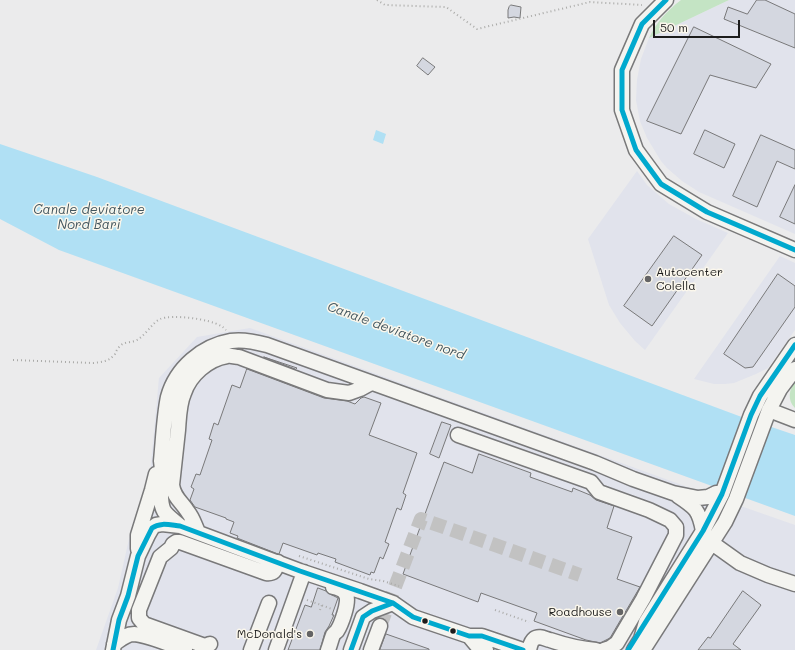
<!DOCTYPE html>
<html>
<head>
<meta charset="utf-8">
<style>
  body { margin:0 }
  #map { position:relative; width:795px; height:650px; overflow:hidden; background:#ebebec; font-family:Mali,sans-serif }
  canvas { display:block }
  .scale { position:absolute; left:653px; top:20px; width:87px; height:18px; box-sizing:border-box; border:2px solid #1c1c1c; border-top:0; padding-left:5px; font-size:12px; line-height:14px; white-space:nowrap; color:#1c1c1c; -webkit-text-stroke:3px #fbf7ec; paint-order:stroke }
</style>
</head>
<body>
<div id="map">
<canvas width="795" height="650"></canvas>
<div class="scale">50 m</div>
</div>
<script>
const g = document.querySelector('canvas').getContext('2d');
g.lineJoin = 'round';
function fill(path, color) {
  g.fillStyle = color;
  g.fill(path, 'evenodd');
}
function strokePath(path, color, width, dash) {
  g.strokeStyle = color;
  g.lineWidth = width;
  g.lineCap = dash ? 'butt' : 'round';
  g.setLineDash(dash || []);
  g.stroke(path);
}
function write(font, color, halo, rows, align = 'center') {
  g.font = font + ' Mali,sans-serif';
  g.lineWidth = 3;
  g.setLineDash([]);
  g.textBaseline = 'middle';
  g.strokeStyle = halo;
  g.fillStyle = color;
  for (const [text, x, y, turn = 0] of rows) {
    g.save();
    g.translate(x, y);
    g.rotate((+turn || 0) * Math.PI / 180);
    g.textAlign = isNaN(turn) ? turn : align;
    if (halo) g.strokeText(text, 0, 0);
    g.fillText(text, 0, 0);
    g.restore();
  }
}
const built = new Path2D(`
  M729 0H795V234L699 192 682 181 667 168 661 161 647 138 640 121 636 100 637 80 641 59 649 38Z
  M637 171 647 185 669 204 696 219 728 233 645 350 635 341 620 323 609 305 588 239Z
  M780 256 795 263V330L768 368 756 374 734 383 725 384H714L694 379Z
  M250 328 715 497 795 525V650H96L118 588 131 530 150 474 159 378 197 337Z`);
const green = new Path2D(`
  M681 0H729L649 38C657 21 667 11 681 0Z
  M795 381V408C787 400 789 390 795 381Z`);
const water = new Path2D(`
  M376 130 386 134 383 144 373 140Z
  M0 144 97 177 739 416 795 435V516L59 250 0 219Z`);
const building = new Path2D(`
  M757 0H765L795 14V48L724 19 728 7 747 14Z
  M511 5 521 7 520 18 514 17 508 18V10L509 7Z
  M694 27 771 64 756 88 710 75 681 134 647 121Z
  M423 58 435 67 428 75 417 66Z
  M705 130 735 144 724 168 694 154Z
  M761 135 795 150V169L777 161 757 207 733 196Z
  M795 185V224L780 217Z
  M674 236 702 255 652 326 624 306Z
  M778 274 795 286V307L753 367 745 368 724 354Z
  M264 357 297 368 296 369Z
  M247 369 324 398 347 401 355 404 361 398 364 397 381 403 369 435 417 453 403 493 406 495 401 510 397 508 385 542 389 544 383 559 380 557 374 573 371 572 370 575 335 562 336 559 318 553 317 555 283 543 279 554H278L237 538 238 536 230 533 234 522 226 519V518L195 507 190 500 194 489 191 487 196 474 200 475 212 440 209 439 214 423 218 425 232 385 240 388 246 371Z
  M442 422 451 425 439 458 430 454Z
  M479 454 531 473 530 477 572 492 573 488 590 495 596 500 614 506 607 528 632 537 617 579 640 587 617 626 610 638 600 643 586 640 534 621 537 613 481 593 478 602 403 574 444 462 472 473Z
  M318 588 326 591 328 593 338 598 332 615H334L329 626 325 632 320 650H288L305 605 311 607Z
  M743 591 761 605 733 644 741 650H698L708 637 710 638Z
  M386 634 429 649V650H380Z`);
const minorTunnel = new Path2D(`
  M380 626 421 519 580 575`);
const path = new Path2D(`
  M377 0 385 5 446 7 477 29 590 2 642 5
  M13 360 93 363C101 362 109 362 115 354 116 351 118 348 120 346 125 341 132 343 137 340 146 335 151 324 160 319 172 314 210 319 221 326 223 327 224 328 226 330
  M299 556 369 579 383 581 399 586
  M307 600 332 609
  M320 610 322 605
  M495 610 529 622`);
const minor = new Path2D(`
  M666 0 642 24 622 70V110L636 150 661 184 707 212 795 250
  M769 410 795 420
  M458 435 591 482 599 492 649 510 670 520 676 527V535L643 599 617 643 610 648 604 650
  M678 496C696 508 699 510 703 531
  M180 526C175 521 168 517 164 511 157 498 164 476 161 461 163 441 164 416 168 397 176 368 202 346 231 341 243 339 256 342 267 345L595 463 633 479 673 493 698 498 708 497 716 493 722 494
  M198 532C195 526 193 518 188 512 182 502 174 498 172 485 174 467 176 448 178 430 179 417 179 404 184 393 190 375 208 359 227 356 231 355 235 357 239 357L327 390 349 393 360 389 371 383
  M712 543 740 563 768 575 795 584
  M138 549V535L152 490 156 474
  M469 636 479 648 486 650
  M114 644C120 640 126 634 134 634 148 635 171 645 185 650
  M210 644 205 646 144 624 139 618V610L160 557 171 548 173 544 176 542H180L266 573C275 574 275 570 278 562
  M113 650 119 620 128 596 138 556 148 535 152 528 156 525 162 524 180 526 300 571 360 591 393 603 413 617 469 636H482L523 650
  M251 650 269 603
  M276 650 304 572
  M328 650C330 645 331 640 333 635 334 633 336 632 337 631 341 625 350 601 346 595 344 590 338 588 333 587
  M351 650 363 617 372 611 393 603
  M371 650 380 626
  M529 650C530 646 531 641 534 639 539 635 545 639 550 640 565 645 580 649 596 650
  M634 650 641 639 646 622 703 531 722 494 751 415 760 396 795 345
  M643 650 725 522 736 499 769 410 780 389 795 369`);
const bus1 = new Path2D(`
  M666 0 642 24 622 70V110L636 150 661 184 707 212 795 250
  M113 650 119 620 128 596 138 556 152 528C160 522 170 525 180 526L300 571 393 603 413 617 469 636H482L523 650
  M351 650 363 617 372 611 393 603
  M628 650 703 531 722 494 751 415 760 396 795 345`);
const markers = [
  [648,279,4,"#646465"],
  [620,612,4,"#646465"],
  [425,621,3.5,"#1c1c1c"],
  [453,631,3.5,"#1c1c1c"],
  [310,634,4,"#646465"]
];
const poiNames = [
  ["Autocenter",656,272,"left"],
  ["Colella",656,286,"left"],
  ["Roadhouse",612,612],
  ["McDonald's",302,634]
];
const waterNames = [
  ["Canale deviatore",89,210],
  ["Nord Bari",89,225],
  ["Canale deviatore nord",396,331,20]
];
fill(built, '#e1e3ec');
fill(green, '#c4e4c4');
fill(water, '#b0e0f4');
fill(building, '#d4d7e0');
strokePath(building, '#79797a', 1);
strokePath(minorTunnel, '#c2c2c2', 14, [14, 7]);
strokePath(minor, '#79797a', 17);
strokePath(path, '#aaaaa8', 2, [1, 3]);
strokePath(minor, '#f4f4f0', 14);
strokePath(bus1, '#00a9ce', 5);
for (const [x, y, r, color] of markers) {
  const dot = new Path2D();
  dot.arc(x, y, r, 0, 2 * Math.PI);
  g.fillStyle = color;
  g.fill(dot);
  strokePath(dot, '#fbf7ec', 1.5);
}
write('12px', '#1c1c1c', '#fbf7ec', poiNames, 'right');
write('italic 13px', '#41555e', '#fbf7ec', waterNames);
</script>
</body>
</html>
